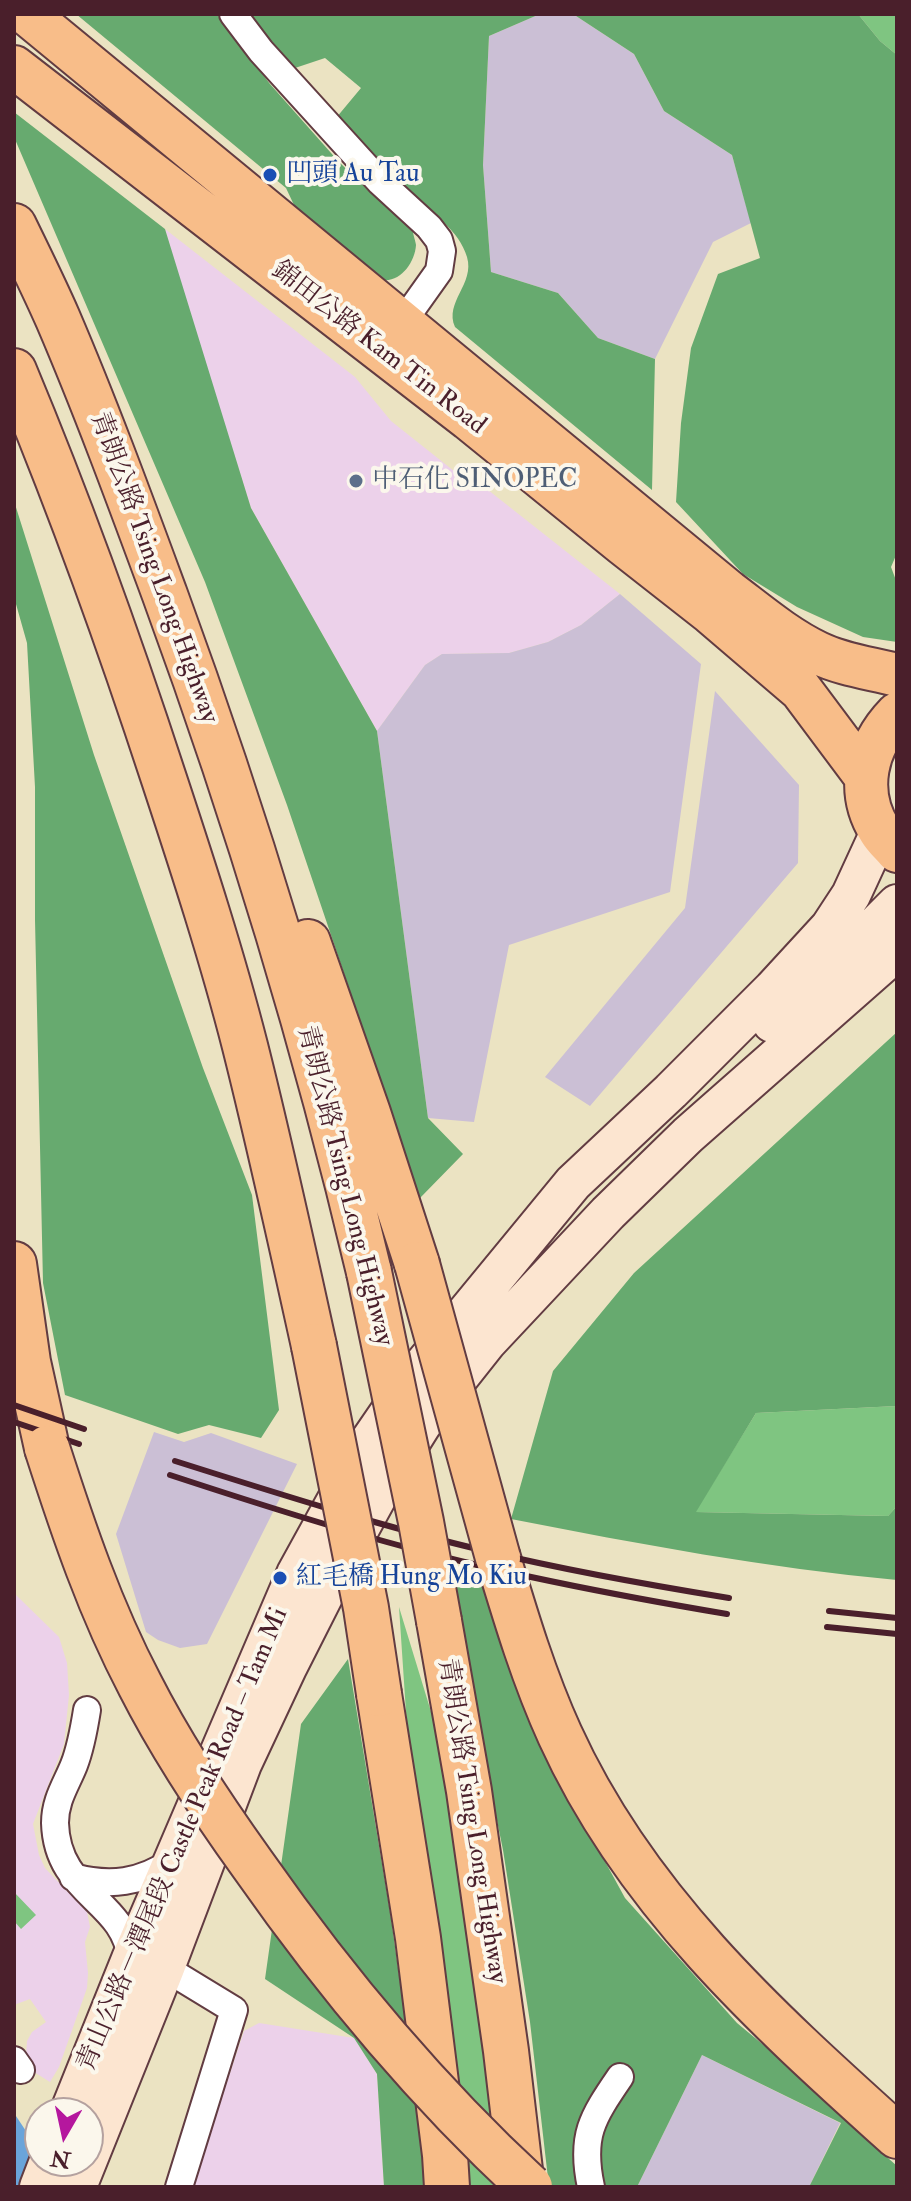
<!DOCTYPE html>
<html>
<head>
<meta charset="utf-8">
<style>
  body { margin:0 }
  #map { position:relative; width:911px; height:2201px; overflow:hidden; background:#ebe3c2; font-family:"IM FELL Double Pica",serif }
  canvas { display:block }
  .frame { position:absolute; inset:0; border:16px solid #4a1f2b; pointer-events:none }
  .north { position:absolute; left:24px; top:2097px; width:80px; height:80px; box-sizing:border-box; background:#fbf7ec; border:2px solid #b4a19f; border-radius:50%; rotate:189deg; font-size:22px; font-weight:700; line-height:32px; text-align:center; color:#4a1f2b }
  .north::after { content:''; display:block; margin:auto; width:28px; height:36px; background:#b5179e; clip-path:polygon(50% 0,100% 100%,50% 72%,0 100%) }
</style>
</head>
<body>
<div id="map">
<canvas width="911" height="2201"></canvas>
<div class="frame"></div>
<div class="north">N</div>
</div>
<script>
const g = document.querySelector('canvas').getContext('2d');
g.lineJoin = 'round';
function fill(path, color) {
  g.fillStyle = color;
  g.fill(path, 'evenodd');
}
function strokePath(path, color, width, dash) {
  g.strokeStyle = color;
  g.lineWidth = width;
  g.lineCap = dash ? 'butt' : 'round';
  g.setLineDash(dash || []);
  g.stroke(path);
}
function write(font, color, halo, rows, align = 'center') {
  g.font = font + ' "IM FELL Double Pica","Noto Serif TC",serif';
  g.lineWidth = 8;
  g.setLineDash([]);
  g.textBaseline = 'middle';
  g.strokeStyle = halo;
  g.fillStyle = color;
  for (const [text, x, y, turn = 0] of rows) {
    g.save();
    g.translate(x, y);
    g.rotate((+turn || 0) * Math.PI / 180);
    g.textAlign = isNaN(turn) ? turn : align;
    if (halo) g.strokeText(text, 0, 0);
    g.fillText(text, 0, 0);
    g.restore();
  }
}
const built = new Path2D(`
  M165 229 355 377 391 421 459 475 483 486 620 594 581 625 548 642 509 653 442 654 425 665 377 731 251 508 191 318Z
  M14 1585 16 1595 59 1637 67 1663 69 1695 64 1744 33 1824 39 1855 45 1868 87 1912 90 1927 85 1942 88 1973 87 1988 59 2067 50 2082 34 2072 26 2055 27 2041 32 2032 46 2022 30 1999 14 2005Z
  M259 2023 354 2038 377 2074 384 2187H192L244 2031Z`);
const industrial = new Path2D(`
  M540 14H573L634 54 664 111 732 155 751 223 713 242 655 359 598 338 558 293 491 272 483 165 489 36Z
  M620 594 701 664 670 892 509 945 474 1122 428 1118 377 731 425 665 442 654 509 653 548 642 581 625Z
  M715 691 799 785 798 863 590 1106 545 1077 685 908Z
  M154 1432 184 1442 211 1433 297 1464 207 1644 180 1648 158 1640 146 1632 116 1534Z
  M702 2055 840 2123 809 2187H637Z`);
const green = new Path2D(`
  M858 14H897V55L880 41Z
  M897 1406V1506L888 1516 695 1512 756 1413Z
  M399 1607 447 1764 505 2187H464L410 1772Z
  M14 1892 36 1915 21 1929 14 1921Z`);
const forest = new Path2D(`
  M76 14H217L270 84 339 162 413 232C413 234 416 243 416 245 415 262 401 282 383 280L294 205 286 188Z
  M248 14H540L489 36 483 165 491 272 558 293 598 338 655 359 652 490 455 327C444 302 475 284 467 257 459 230 434 215 414 197 387 172 362 144 336 118L361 88 325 58 295 68Z
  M573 14H858L880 41 897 55V553L891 567 897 583V642L863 637 797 607 743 574 676 502 681 423 691 348 718 274 760 258 732 155 664 111 634 54Z
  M14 112 165 229 251 508 377 731 428 1118 463 1154 420 1198 287 805 205 582 14 137Z
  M14 501 94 755 203 1068 252 1195 279 1410 261 1438 209 1425 178 1434 65 1395 43 1283 35 920V787L27 643 14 597Z
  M897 1032V1406L756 1413 696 1512 888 1516 897 1506V1580C767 1568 639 1544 511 1519L553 1371 634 1273Z
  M446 1571 485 1579 567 1792 625 1898 737 2023 849 2116 845 2120 897 2166V2187H809L841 2123 702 2055 637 2187H549L530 2022 503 1850Z
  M348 1659 391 1918 420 2125 424 2187H384L377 2074 354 2038 265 1979 301 1724Z`);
const water = new Path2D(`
  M14 2113 63 2187H14Z`);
const minor = new Path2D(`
  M233 14 261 51 380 182 429 227 439 240 442 251 439 271 402 323
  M87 1710C84 1729 81 1747 74 1765 66 1785 55 1800 55 1823 57 1895 125 1899 131 1959
  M73 1877C110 1887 141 1883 173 1861
  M165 1968 234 2010 179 2187
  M14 2060 21 2070
  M591 2187C580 2136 592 2118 620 2077`);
const secondary = new Path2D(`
  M772 1023 854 947 897 904
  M69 2113 131 1959 296 1574 367 1445 415 1375 573 1183 671 1091 773 989 830 927 851 895 880 832
  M39 2187 49 2161
  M77 2187 165 1968 242 1764 287 1668 330 1583 382 1488 422 1424 487 1342 608 1213 688 1135 897 951`);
const primary = new Path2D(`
  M27 14 729 592C757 613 786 638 818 653 843 665 870 668 897 675
  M14 67 469 419 623 544 711 613 801 690 866 777
  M897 714C866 746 855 791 880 831 884 838 892 845 897 851`);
const motorway = new Path2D(`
  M14 226C29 257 44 287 58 319 97 410 131 503 165 595 246 816 315 1043 369 1272
  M14 371C70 505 119 641 164 779 193 867 222 956 245 1046 270 1145 292 1246 314 1346
  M308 942 368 1113 417 1264
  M14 1264 28 1362 47 1448
  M498 1558C516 1618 534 1678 560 1735 635 1900 765 2017 897 2136
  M439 1621 469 1791 506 2051 522 2187
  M379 1694 418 1938 445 2155 447 2187`);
const rail = new Path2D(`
  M14 1405 84 1429
  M14 1422 79 1444
  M175 1461C279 1494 383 1527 490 1552 569 1571 649 1585 729 1598
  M170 1475C249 1501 329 1527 409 1548 514 1576 620 1596 727 1614
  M829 1611 897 1618
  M827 1627 897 1634`);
const motorwayBridge = new Path2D(`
  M417 1264 498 1558
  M369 1272 421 1522 439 1621
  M314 1346 366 1608 379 1694
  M47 1448C73 1529 100 1609 140 1685 172 1748 212 1808 253 1865 335 1982 425 2090 530 2187`);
const markers = [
  [270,175,8,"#1a4fb4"],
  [356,481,8,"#5c6f8a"],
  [280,1578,8,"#1a4fb4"]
];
const transitNames = [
  ["凹頭 Au Tau",286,175],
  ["紅毛橋 Hung Mo Kiu",296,1578]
];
const streetNames = [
  ["錦田公路 Kam Tin Road",378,349,38],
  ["青朗公路 Tsing Long Highway",153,568,70],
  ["青朗公路 Tsing Long Highway",344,1186,76],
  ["青朗公路 Tsing Long Highway",471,1821,81],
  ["青山公路－潭尾段 Castle Peak Road – Tam Mi",184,1840,-67]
];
const serviceNames = [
  ["中石化 SINOPEC",372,481]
];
fill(built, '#ecd1ea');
fill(industrial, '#cbbfd5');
fill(green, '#7fc581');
fill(forest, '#67aa6f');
fill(water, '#6aa4da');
strokePath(minor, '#623c42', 30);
strokePath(secondary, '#623c42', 42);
strokePath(primary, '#623c42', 46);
strokePath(motorway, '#623c42', 48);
strokePath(minor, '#fff', 26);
strokePath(secondary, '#fce5d0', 38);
strokePath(primary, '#f8bd89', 42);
strokePath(motorway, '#f8bd89', 44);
strokePath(rail, '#4a1f2b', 6);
strokePath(motorwayBridge, '#623c42', 48, []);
strokePath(motorwayBridge, '#f8bd89', 44);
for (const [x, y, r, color] of markers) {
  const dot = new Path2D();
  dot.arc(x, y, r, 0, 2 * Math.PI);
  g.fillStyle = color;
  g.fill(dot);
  strokePath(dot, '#fbf7ec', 3);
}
write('26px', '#164399', '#fbf7ec', transitNames, 'left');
write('26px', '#4a1f2b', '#fbf7ec', streetNames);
write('26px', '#4e5e75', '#fbf7ec', serviceNames, 'left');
</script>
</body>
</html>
